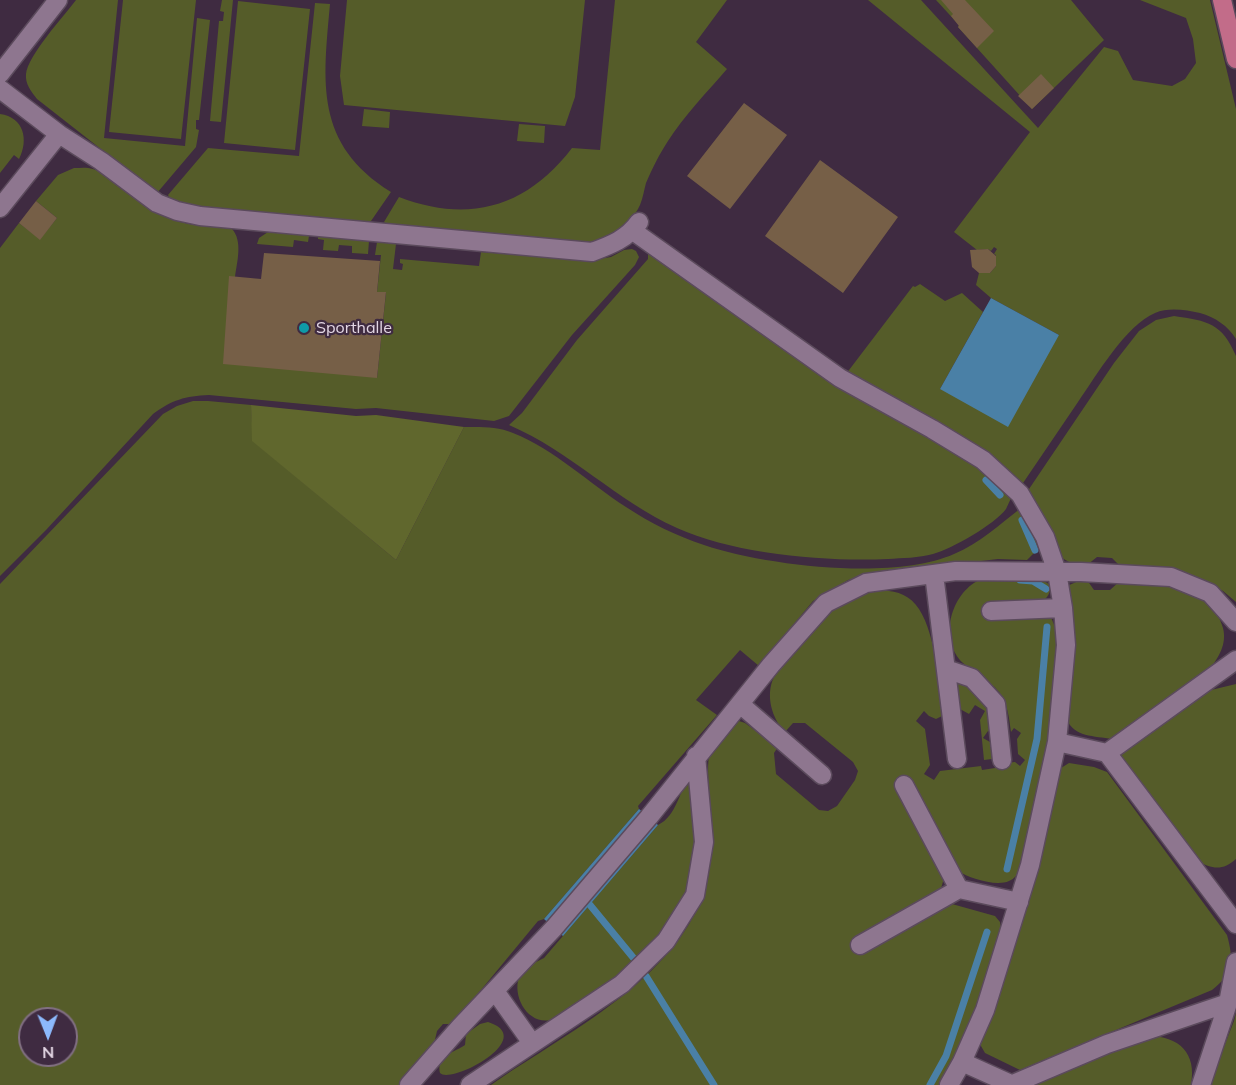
<!DOCTYPE html>
<html>
<head>
<meta charset="utf-8">
<style>
  body { margin:0 }
  #map { position:relative; width:1236px; height:1085px; overflow:hidden; background:#3f2b41; font-family:Mulish,sans-serif }
  canvas { display:block }
  .north { position:absolute; left:18px; top:1007px; width:60px; height:60px; box-sizing:border-box; background:#3f2b41; border:2px solid #816f82; border-radius:50%; rotate:179deg; font-size:16px; font-weight:700; line-height:24px; text-align:center; color:#e3d6e4 }
  .north::after { content:''; display:block; margin:auto; width:21px; height:27px; background:#8cb9fc; clip-path:polygon(50% 0,100% 100%,50% 72%,0 100%) }
</style>
</head>
<body>
<div id="map">
<canvas width="1236" height="1085"></canvas>
<div class="north">N</div>
</div>
<script>
const g = document.querySelector('canvas').getContext('2d');
g.lineJoin = 'round';
function fill(path, color) {
  g.fillStyle = color;
  g.fill(path, 'evenodd');
}
function strokePath(path, color, width, dash) {
  g.strokeStyle = color;
  g.lineWidth = width;
  g.lineCap = dash ? 'butt' : 'round';
  g.setLineDash(dash || []);
  g.stroke(path);
}
function write(font, color, halo, rows, align = 'center') {
  g.font = font + ' Mulish,sans-serif';
  g.lineWidth = 4.5;
  g.setLineDash([]);
  g.textBaseline = 'middle';
  g.strokeStyle = halo;
  g.fillStyle = color;
  for (const [text, x, y, turn = 0] of rows) {
    g.save();
    g.translate(x, y);
    g.rotate((+turn || 0) * Math.PI / 180);
    g.textAlign = isNaN(turn) ? turn : align;
    if (halo) g.strokeText(text, 0, 0);
    g.fillText(text, 0, 0);
    g.restore();
  }
}
const green = new Path2D(`
  M76 0H118L104 138 185 146 197 18 210 20 199 120H196V129L199 130 196 147 157 193 37 99C31 91 25 84 26 74 28 55 64 16 76 0Z
  M123 0H196L181 139 109 132Z
  M222 0H233L221 122 210 121 219 21H223L224 12 220 11Z
  M347 0H585L575 97 565 126 344 105 340 76Z
  M615 0H727L696 42 727 69C708 91 683 117 668 141 660 153 652 169 646 183 644 190 643 198 640 205 630 227 608 240 585 243L386 224 384 222 399 197C469 224 527 207 572 148L600 150Z
  M868 0H921L1038 128 1104 47 1118 51 1133 80 1172 86 1185 79 1196 63 1193 39 1186 18 1140 0H1210L1236 109V339C1228 326 1215 317 1200 313 1186 310 1169 307 1155 313 1126 325 1096 376 1078 402 1059 430 1040 458 1021 486L1014 476 987 455 846 374 913 286 915 287 920 284 945 301 962 293 983 312 940 389 1059 335 991 298 976 285 979 273H990L996 266V255L994 254 997 249 994 247 991 251 988 249 977 250 954 232 1030 132Z
  M936 0H1071L1104 40 1032 109 958 27 959 25Z
  M238 1 310 9 295 150 224 143Z
  M315 3 330 4C323 82 314 144 391 192L371 221 368 222 201 207 185 204 170 199 168 195 208 148 299 156Z
  M364 109 390 112 389 128 362 126Z
  M0 114C24 117 29 140 19 159L14 155 0 173Z
  M519 124 545 126 544 143 517 141Z
  M74 168C80 168 87 167 93 169 114 176 140 205 163 216 184 226 209 226 232 229 243 241 237 262 235 277L377 378 386 293 377 292 381 255H375L377 242 396 244 393 269 402 270 403 264 400 263V259L479 266 481 252 587 261 611 257 624 250 632 249 636 251 639 257 635 265 572 335 509 416 494 421 376 408 356 409 209 395C185 396 172 400 153 414L46 530 0 576V248L19 223 40 239 57 218 36 201 58 175Z
  M268 232 309 236 308 242 294 240 293 247 257 244 259 238Z
  M318 236 369 241 368 254 352 253V246L339 245 338 251 323 250 324 240 318 239Z
  M648 252 980 464 1012 496C1010 500 1008 505 1006 509 995 524 952 549 933 554 919 558 902 558 888 559 825 562 734 554 677 528 617 501 570 451 509 425L522 413 577 340 648 259Z
  M1174 316C1208 321 1222 323 1236 356V602L1223 591 1204 581 1121 567 1112 558 1097 557 1087 565 1071 563 1062 558 1054 536 1027 492 1114 363 1139 331 1156 320Z
  M193 401H208L251 405 253 441 396 560 464 427C480 427 497 426 513 433 555 450 589 483 626 507 650 523 677 536 704 545 767 566 893 581 954 554 979 544 1000 524 1021 508L1040 547 1027 560 998 559 888 572 848 580 813 601 759 666 740 650 696 700 717 715 638 806 639 809 544 919 538 921 457 1019 450 1024H443L437 1031 434 1044 399 1085H0V584L163 414 177 406ZM30 1019H66V1055H30Z
  M979 580H1042L1049 584C1051 591 1049 596 1044 600L1057 632 1058 658 1049 743 1020 871C1017 875 1014 879 1009 881 996 887 969 878 958 871L944 878 940 892 853 941 861 954 952 904 995 916 1000 922 1002 938 970 1029 941 1085H491C572 1028 701 969 711 858 715 823 705 787 709 753L733 723 739 721 745 723 778 747 774 753 776 774 819 810 828 811 837 806 855 780 858 771 853 762 805 723H793L785 732C772 719 765 695 774 677 780 668 790 658 798 650 808 638 821 617 834 608 858 591 900 579 919 609 937 637 937 683 944 715L936 719 929 716 924 711 916 721 925 729 930 765 924 774 934 780 940 771 981 766 982 770 995 768V764L1015 762 1020 766 1025 760 1018 754 1017 739 1021 733 1014 728 1011 732C1009 718 1008 704 999 692 990 680 974 674 963 663 938 639 951 594 979 580Z
  M1081 580H1087L1094 590H1110L1120 581C1156 584 1212 585 1223 628 1227 644 1219 657 1209 670L1112 739C1095 736 1073 737 1067 719V586Z
  M955 679C985 698 986 700 994 734L988 731 983 738 990 742 992 759 984 760 980 720 985 711 975 705 969 714 960 709Z
  M1236 684V859C1223 871 1212 869 1197 861L1120 757 1123 749 1207 691Z
  M1069 763 1094 767 1107 772 1227 935C1234 960 1233 974 1212 990L1020 1070 985 1053 981 1046V1035L1056 776 1061 768Z
  M691 775C693 795 698 819 696 839 694 854 692 874 687 889 671 931 634 967 598 991 584 1000 568 1016 551 1020 528 1025 512 997 519 977 520 972 525 966 528 962H536L544 958 658 825C677 816 679 790 691 775Z
  M1236 1013V1085H1209L1234 1021Z
  M488 1022C539 1038 451 1085 440 1073 439 1069 439 1064 442 1060 447 1053 458 1050 465 1045L466 1034 480 1024Z
  M1148 1036C1179 1036 1197 1053 1191 1085H1028Z`);
const forest = new Path2D(`
  M251 405 356 416 376 415 464 427 396 560 252 441Z`);
const water = new Path2D(`
  M991 298 1059 335 1008 427 940 389Z
  M639 809 658 825 563 936 544 919Z`);
const stream = new Path2D(`
  M986 480 1000 495
  M1022 520 1035 550
  M1020 580 1033 581 1046 589
  M1007 869 1037 739 1047 627
  M590 905 636 961
  M646 976 714 1085
  M930 1085 946 1056 987 932`);
const building = new Path2D(`
  M941 0H965L994 31 977 48 958 27 959 26 951 16 953 14Z
  M1041 74 1054 88 1032 109 1018 96Z
  M744 103 787 135 730 209 687 176Z
  M820 160 898 217 843 293 765 236Z
  M36 201 57 218 40 240 19 223Z
  M988 249 996 256V266L990 273H979L972 267 970 250Z
  M264 253 380 261 377 292H386L377 378 223 364 229 276 261 279Z`);
const minor = new Path2D(`
  M0 74 58 0
  M0 89 59 134 0 208
  M59 134 101 161 157 203 177 211 200 216 592 252C611 245 627 239 639 222
  M633 231 840 378 932 429 983 460 1020 494 1045 537 1057 572 1063 608 1066 645 1057 742 1030 865 985 1010 962 1062 949 1085
  M934 574 957 759
  M991 611 1063 608
  M946 669 972 678 996 704 1002 760
  M740 704 822 775
  M1057 742 1107 753 1236 924
  M1107 753 1236 660
  M904 785 959 889
  M860 945 959 889 1019 902
  M495 991 532 1043
  M962 1062 1013 1085
  M1013 1084 1107 1044 1228 1003
  M409 1085 460 1027 554 928 649 817 771 665 826 603 866 583 956 571 1081 572 1171 577 1210 593 1236 622
  M470 1085 622 984 666 941 695 895 704 842 696 756
  M1201 1085 1228 1003 1236 962`);
const major = new Path2D(`
  M1222 0 1236 59`);
const markers = [
  [304,328,6,"#0f9aa8"]
];
const poiNames = [
  ["Sporthalle",316,328]
];
fill(green, '#555c29');
fill(forest, '#60672d');
fill(water, '#4a80a6');
strokePath(stream, '#4a80a6', 7);
fill(building, '#765f47');
strokePath(minor, '#5b4a5c', 21);
strokePath(major, '#5b4a5c', 21);
strokePath(minor, '#8e768f', 18);
strokePath(major, '#c26c89', 18);
for (const [x, y, r, color] of markers) {
  const dot = new Path2D();
  dot.arc(x, y, r, 0, 2 * Math.PI);
  g.fillStyle = color;
  g.fill(dot);
  strokePath(dot, '#3f2b41', 2);
}
write('16px', '#e3d6e4', '#3f2b41', poiNames, 'left');
</script>
</body>
</html>
